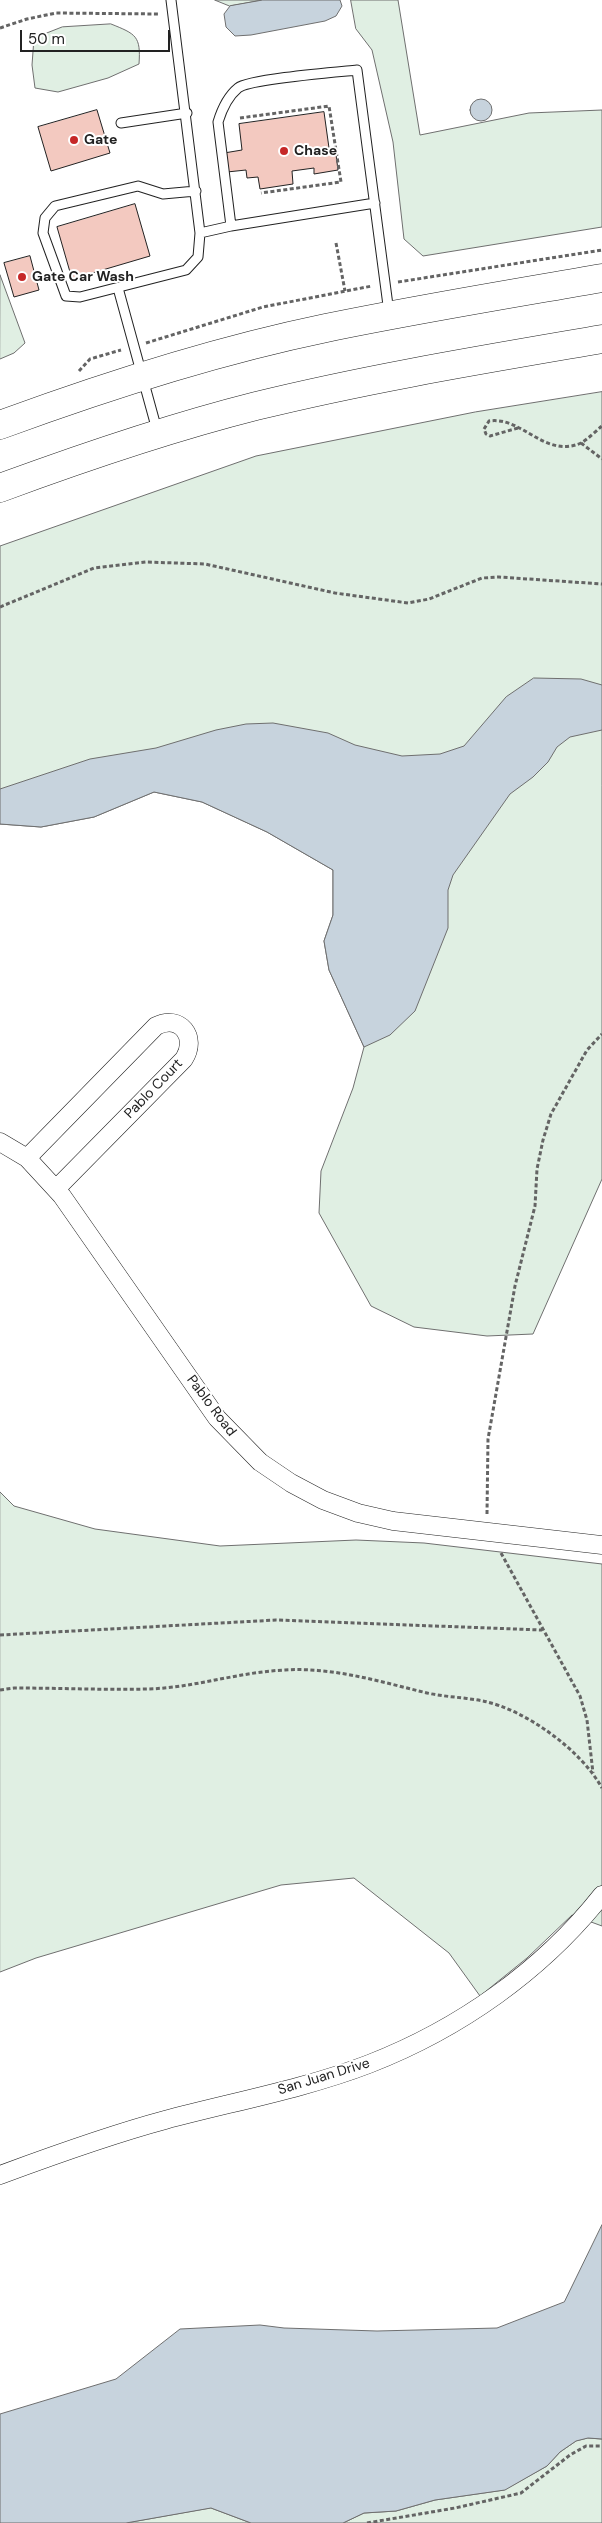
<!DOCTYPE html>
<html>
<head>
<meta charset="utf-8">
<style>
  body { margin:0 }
  #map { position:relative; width:602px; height:2523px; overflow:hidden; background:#fff; font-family:"DM Sans",sans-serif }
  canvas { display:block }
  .scale { position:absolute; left:20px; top:30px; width:150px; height:22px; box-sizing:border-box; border:2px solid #222; border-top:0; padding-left:6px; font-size:15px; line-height:18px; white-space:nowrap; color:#222; -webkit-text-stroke:4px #fff; paint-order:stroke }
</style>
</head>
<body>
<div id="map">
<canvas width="602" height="2523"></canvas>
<div class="scale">50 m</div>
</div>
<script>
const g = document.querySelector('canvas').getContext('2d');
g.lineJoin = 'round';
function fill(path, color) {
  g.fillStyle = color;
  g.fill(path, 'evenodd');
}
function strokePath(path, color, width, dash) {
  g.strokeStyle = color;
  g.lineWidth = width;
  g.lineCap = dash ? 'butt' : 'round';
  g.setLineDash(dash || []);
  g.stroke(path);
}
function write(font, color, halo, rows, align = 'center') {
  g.font = font + ' "DM Sans",sans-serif';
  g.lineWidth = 4;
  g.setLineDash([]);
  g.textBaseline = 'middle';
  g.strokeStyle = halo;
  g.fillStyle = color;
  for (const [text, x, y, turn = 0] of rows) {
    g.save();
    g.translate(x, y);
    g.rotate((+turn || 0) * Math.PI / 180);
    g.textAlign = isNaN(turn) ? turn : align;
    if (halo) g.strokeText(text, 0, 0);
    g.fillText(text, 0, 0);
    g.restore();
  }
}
const green = new Path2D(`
  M215 0H263L230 6Z
  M351 0H398L420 135 529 113 602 110V227L423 256 404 239 393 142 372 50 356 29Z
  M111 24C136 34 141 36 139 64L108 78 58 92 35 88 32 65 34 38 62 27Z
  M0 275 25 343 14 353 0 359Z
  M602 392V1179L533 1334 487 1336 414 1327 371 1306 319 1213 321 1171 353 1088 364 1047 329 970 324 941 333 915V870L267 832 202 802 154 792 94 817 41 827 0 824V546L256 456 475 412Z
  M0 1492 14 1506 95 1529 220 1546 356 1540 424 1543 602 1564V1926L572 1915 527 1958 480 1996 449 1953 354 1878 281 1885 36 1958 0 1972Z
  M588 2438 602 2439V2523H343L364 2513 396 2511 435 2500 504 2490 547 2466 560 2452 576 2441Z
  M211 2508 251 2523H126Z`);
const water = new Path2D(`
  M263 0H340L342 6 336 16 325 21 251 35 235 36 226 27 224 14 230 6Z
  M470 110a11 11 0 1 1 22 0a11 11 0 1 1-22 0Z
  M534 678 581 679 602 685V730L570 737 557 747 548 762 533 777 510 794 453 875 448 890V928L415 1011 390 1035 364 1047 329 970 324 941 333 915V870L267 832 202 802 154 792 94 817 41 827 0 824V789L90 759 156 748 216 730 246 724 273 723 328 733 355 745 402 756 440 754 464 746 506 697Z
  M602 2225V2439L588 2438 576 2441 560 2452 547 2466 505 2490 435 2500 396 2511 364 2513 343 2523H251L211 2508 126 2523H0V2414L116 2379 180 2329 260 2325 284 2328 377 2331 497 2328 564 2302Z`);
const building = new Path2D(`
  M97 110 110 153 51 171 38 127Z
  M324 112 329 148 335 147 338 170 314 174V168L292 171 293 184 260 189 258 177 247 178 246 170 227 172 224 153 242 150 239 124Z
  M135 204 150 256 72 279 57 227Z
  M30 256 39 290 14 297 4 263Z`);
const path = new Path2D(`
  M0 28 27 19 56 13 160 14
  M240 118 329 106 341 182 261 193
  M336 243 345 291
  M398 282 602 250
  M146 343 263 307 372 286
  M79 371 90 359 121 350
  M518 428 490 436 486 434 484 429 489 421C522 416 545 459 581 443 588 439 596 431 602 426
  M581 443 602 459
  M0 607 94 568 146 562 205 564 335 593 408 603 429 599 482 578 499 577 602 584
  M487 1514 488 1439 515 1286 535 1206 537 1169 543 1140 551 1114 587 1050 602 1034
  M501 1553 580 1696 587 1720 593 1773
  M0 1635 276 1620 542 1630
  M0 1690 14 1688C58 1688 102 1690 147 1689 194 1688 238 1672 285 1670 332 1667 378 1681 423 1692 442 1697 463 1697 483 1701 526 1710 581 1750 602 1788
  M367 2523 455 2508 521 2493 570 2455 586 2446H602`);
const lane = new Path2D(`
  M171 0 200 233 198 257 186 270 80 297 66 296 43 233 45 218 55 206 138 186 163 194 196 191
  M121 123 187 113
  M231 226 218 122C222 109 227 97 238 88 249 79 337 72 357 70L389 313
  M200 233 231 226 375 203
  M118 288 157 430`);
const street = new Path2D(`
  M0 1142 27 1158 62 1196 217 1418 260 1462 291 1483 323 1500 358 1513 393 1521 602 1545
  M27 1158 156 1026C180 1014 198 1037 184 1059L56 1189
  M0 2175C54 2155 109 2135 165 2120 232 2102 304 2089 369 2064 459 2029 542 1971 602 1895`);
const primary = new Path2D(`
  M0 425C106 386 215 351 326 328 418 309 510 294 602 278
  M0 488C84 457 169 428 256 406 370 378 486 359 602 339`);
const markers = [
  [74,140,5,"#c62828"],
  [284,151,5,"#c62828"],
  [22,277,5,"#c62828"]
];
const poiNames = [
  ["Gate",84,140],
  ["Chase",294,151],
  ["Gate Car Wash",32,277]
];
const streetNames = [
  ["Pablo Court",154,1089,-46],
  ["Pablo Road",211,1406,53],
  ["San Juan Drive",324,2077,-17]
];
fill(green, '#e0efe3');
strokePath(green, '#6f6f6f', 1);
fill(water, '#c7d3dd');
strokePath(water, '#6f6f6f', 1);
fill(building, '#f3c9c0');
strokePath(building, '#222', 1);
strokePath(lane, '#222', 11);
strokePath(street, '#222', 19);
strokePath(primary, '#222', 29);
strokePath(path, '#646464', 3, [4, 2.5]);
strokePath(lane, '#fff', 9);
strokePath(street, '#fff', 18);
strokePath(primary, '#fff', 28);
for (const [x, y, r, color] of markers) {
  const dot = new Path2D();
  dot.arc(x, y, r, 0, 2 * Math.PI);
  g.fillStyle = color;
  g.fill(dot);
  strokePath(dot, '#fff', 2);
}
write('bold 14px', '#222', '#fff', poiNames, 'left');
write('14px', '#222', '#fff', streetNames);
</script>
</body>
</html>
